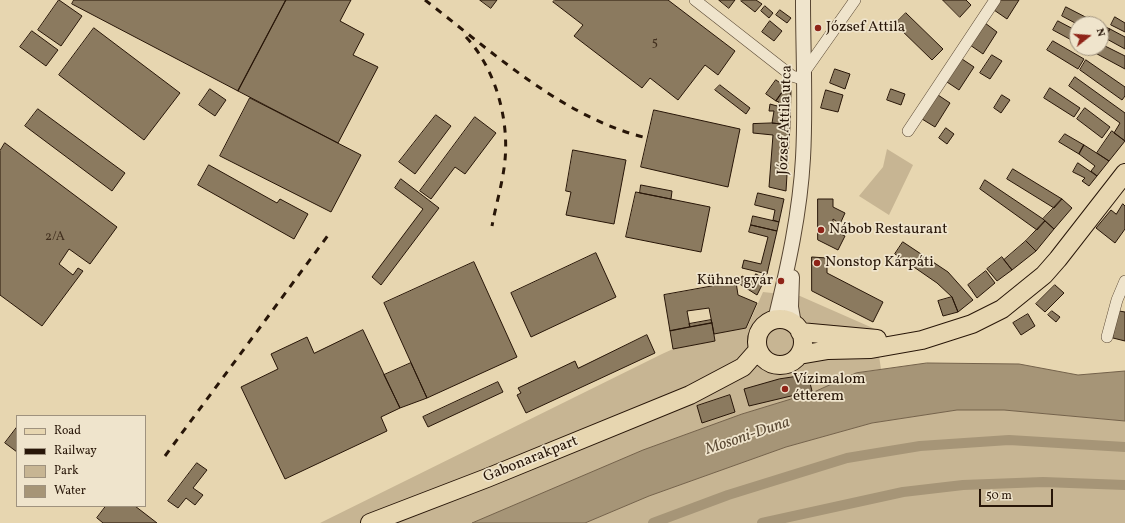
<!DOCTYPE html>
<html>
<head>
<meta charset="utf-8">
<style>
  body { margin:0 }
  #map { position:relative; width:1125px; height:523px; overflow:hidden; background:#e7d6b0; font-family:Vollkorn,serif }
  canvas { display:block }
  .legend { position:absolute; left:16px; top:415px; width:130px; height:92px; box-sizing:border-box; background:#efe4cc; border:1px solid #9f927e; margin:0; padding:5px 7px; list-style:none; font-size:12px; color:#281608 }
  .legend li { display:flex; align-items:center; gap:8px; height:20px }
  .legend b { width:20px; border:1px solid #9f927e }
  .north { position:absolute; left:1069px; top:16px; width:40px; height:40px; box-sizing:border-box; background:#efe4cc; border:1px solid #9f927e; border-radius:50%; rotate:73deg; font-size:11px; font-weight:700; line-height:16px; text-align:center; color:#281608 }
  .north::after { content:''; display:block; margin:auto; width:14px; height:18px; background:#8f2418; clip-path:polygon(50% 0,100% 100%,50% 72%,0 100%) }
  .scale { position:absolute; left:979px; top:489px; width:74px; height:18px; box-sizing:border-box; border:2px solid #281608; border-top:0; padding-left:5px; font-size:12px; line-height:14px; white-space:nowrap; color:#281608; -webkit-text-stroke:3px #efe4cc; paint-order:stroke }
</style>
</head>
<body>
<div id="map">
<canvas width="1125" height="523"></canvas>
<ul class="legend">
<li><b style="height:5px;background:#e7d6b0"></b>Road</li>
<li><b style="height:5px;background:#281608"></b>Railway</li>
<li><b style="height:11px;background:#c7b593"></b>Park</li>
<li><b style="height:11px;background:#a69577"></b>Water</li>
</ul>
<div class="north">N</div>
<div class="scale">50 m</div>
</div>
<script>
const g = document.querySelector('canvas').getContext('2d');
g.lineJoin = 'round';
function fill(path, color) {
  g.fillStyle = color;
  g.fill(path, 'evenodd');
}
function strokePath(path, color, width, dash) {
  g.strokeStyle = color;
  g.lineWidth = width;
  g.lineCap = dash ? 'butt' : 'round';
  g.setLineDash(dash || []);
  g.stroke(path);
}
function write(font, color, halo, rows, align = 'center') {
  g.font = font + ' Vollkorn,serif';
  g.lineWidth = 3.5;
  g.setLineDash([]);
  g.textBaseline = 'middle';
  g.strokeStyle = halo;
  g.fillStyle = color;
  for (const [text, x, y, turn = 0] of rows) {
    g.save();
    g.translate(x, y);
    g.rotate((+turn || 0) * Math.PI / 180);
    g.textAlign = isNaN(turn) ? turn : align;
    if (halo) g.strokeText(text, 0, 0);
    g.fillText(text, 0, 0);
    g.restore();
  }
}
const green = new Path2D(`
  M887 149 913 165 889 215 859 196 883 167Z
  M763 292 800 296 875 329 881 369 856 373 814 392 742 414 643 450 472 523H320L662 354 673 349 715 341 714 334 747 328Z
  M957 410H1004L1125 421V523H585L649 496 786 447 872 423Z`);
const water = new Path2D(`
  M927 363 1019 364 1078 375 1125 371V421L1004 410H957L872 423 786 447 649 496 585 523H472L643 450 742 414 814 392 856 373Z`);
const canal = new Path2D(`
  M653 523 728 495 847 458 920 446 1009 440 1125 447
  M762 523 903 492 963 485 1043 482 1125 485`);
const building = new Path2D(`
  M59 0 82 16 61 46 38 30Z
  M74 0H286L238 91 72 4Z
  M286 0H351L340 21 364 34 353 55 378 67 338 143 238 91Z
  M480 0H497L491 8Z
  M555 0H668L735 51 718 75 705 65 678 100 650 78 642 88 574 36 583 25 553 2Z
  M719 0H735L729 8Z
  M742 0H756L762 4 755 12 741 1Z
  M943 0H966L971 5 960 17Z
  M1001 0H1019L1007 19 994 10Z
  M765 6 773 13 769 18 761 11Z
  M1066 7 1099 24H1077L1062 16Z
  M780 10 791 18 787 23 776 15Z
  M906 13 943 49 932 60 895 24Z
  M1115 17 1125 23V32L1111 25Z
  M770 21 782 31 774 41 762 32Z
  M1058 21 1077 31V43L1053 30Z
  M985 23 997 32 983 54 970 45Z
  M1101 25 1110 29 1105 38 1101 36Z
  M94 28 180 93 144 140 59 75Z
  M1110 29 1125 37V49L1105 38Z
  M32 31 58 50 46 66 20 47Z
  M1053 41 1084 59 1078 69 1047 50Z
  M1101 44 1125 56V69L1086 48H1101Z
  M992 55 1002 61 990 79 980 73Z
  M962 59 974 67 959 90 947 82Z
  M1086 60 1125 87V96L1122 100 1080 70Z
  M835 69 850 74 845 89 830 83Z
  M1075 77 1125 113V141L1114 133 1120 123 1069 86Z
  M776 80 786 87 776 101 766 94Z
  M720 85 750 108 746 114 715 90Z
  M786 87 791 90 790 125 772 123 774 111H769L770 104 777 106 779 102 776 101Z
  M1050 88 1080 108 1074 117 1044 98Z
  M210 89 226 100 215 116 199 105Z
  M891 89 905 94 901 105 887 100Z
  M826 90 843 95 838 112 821 108Z
  M938 95 950 103 935 127 922 119Z
  M1002 95 1010 100 1001 113 994 108Z
  M250 98 361 155 331 212 220 156Z
  M1085 108 1110 127 1102 138 1077 119Z
  M38 109 125 173 112 191 25 126Z
  M654 110 740 129 728 187 641 167Z
  M436 115 451 126 415 174 399 162Z
  M475 117 496 133 465 174 455 167 431 199 420 191Z
  M772 123 790 125 786 191 769 187 773 135 753 133V124Z
  M946 128 954 134 947 144 939 138Z
  M1112 131 1125 141 1109 161 1097 153Z
  M1065 134 1084 145 1079 154 1059 142Z
  M5 143 117 227 90 264 69 249 59 264 73 275 78 268 83 271 42 326 0 295V151Z
  M1084 145 1109 161 1097 176 1091 171 1095 166 1079 154Z
  M573 150 626 160 614 224 566 215 571 192 566 191Z
  M1078 163 1097 176 1089 186 1082 181 1085 178 1073 172Z
  M209 165 277 203 280 199 308 214 294 239 198 185Z
  M1013 169 1062 199 1054 208 1007 179Z
  M401 179 439 208 381 285 372 277 423 209 395 188Z
  M985 180 1043 219 1045 221 1037 230 980 189Z
  M641 185 672 191 671 199 640 193Z
  M636 192 710 207 701 252 626 237Z
  M758 193 784 199 779 222 773 220 775 210 755 205Z
  M818 199H833V207L845 213 840 224 833 219V230L845 236 838 250 818 240Z
  M1062 199 1072 208 1054 229 1043 219Z
  M1123 204 1125 206V229L1115 243 1096 228 1111 210 1116 214Z
  M753 216 779 222 777 231 751 225Z
  M1045 221 1054 229 1036 251 1026 241Z
  M751 225 777 231 767 274 742 268 744 260 761 264 768 237 749 232Z
  M1026 241 1036 251 1012 270 1004 260Z
  M903 242 948 272 973 300 958 312 952 297 937 283 895 254Z
  M596 253 616 297 531 337 511 293Z
  M812 257 827 258V273L883 302 873 322 812 291Z
  M1002 257 1012 270 997 281 987 269Z
  M474 262 517 357 427 398 384 303Z
  M986 271 995 283 977 298 968 285Z
  M756 274 765 279 757 295 738 283 742 276 752 281Z
  M736 282 738 295 757 303 746 328 714 334 709 308 687 311 690 327 670 331 664 295Z
  M1055 285 1064 293 1045 312 1036 304Z
  M952 297 958 312 943 316 938 301Z
  M1052 311 1060 317 1056 322 1048 315Z
  M1119 311 1125 312V341L1113 338Z
  M1028 314 1035 326 1021 335 1013 323Z
  M711 320 712 323 690 327 689 324Z
  M712 323 715 341 673 349 670 331Z
  M363 330 400 408 381 417 387 431 285 479 241 387 278 369 271 354 307 337 314 353Z
  M647 335 655 353 526 413 517 395 521 393 518 388 575 361 578 368Z
  M411 363 427 398 400 408 384 375Z
  M808 375 812 391 749 406 744 389 779 379Z
  M498 382 503 392 428 427 423 417Z
  M730 395 735 412 702 423 697 406Z
  M17 427V452L5 443Z
  M197 463 207 470 193 488 203 495 195 505 186 498 178 508 168 501Z
  M106 506H135L157 523H103L97 518Z`);
const minor = new Path2D(`
  M695 0 792 76 805 80
  M805 71 855 0
  M908 131 995 0
  M1107 337 1117 300 1125 281`);
const tertiary = new Path2D(`
  M792 277 791 307 794 324
  M775 320C788 267 800 213 803 158 806 105 803 53 803 0`);
const primary = new Path2D(`
  M757 342a23 23 0 1 1 46 0a23 23 0 1 1-46 0Z
  M800 332 877 339
  M799 355 828 350 871 349 922 340 972 324 1002 309 1044 275 1058 259 1125 173
  M370 523 487 478 690 395 743 367 758 350`);
const rail = new Path2D(`
  M425 0C490 50 561 116 643 137
  M466 37C495 68 509 118 505 160 503 182 496 204 492 226
  M165 456 329 234`);
const markers = [
  [818,28,4,"#8f2418"],
  [821,230,4,"#8f2418"],
  [817,263,4,"#8f2418"],
  [781,281,4,"#8f2418"],
  [785,389,4,"#8f2418"]
];
const numberNames = [
  ["5",655,44],
  ["2/A",55,238]
];
const poiNames = [
  ["József Attila",826,28],
  ["Nábob Restaurant",829,230],
  ["Nonstop Kárpáti",825,263],
  ["Kühne gyár",773,281,"right"],
  ["Vízimalom",793,380],
  ["étterem",793,397]
];
const streetNames = [
  ["József Attila utca",786,120,-88],
  ["Gabonarakpart",531,460,-22]
];
const waterNames = [
  ["Mosoni-Duna",748,437,-19]
];
fill(green, '#c7b593');
fill(water, '#a69577');
strokePath(water, '#74624b', 1);
strokePath(canal, '#a69577', 10);
fill(building, '#8b7a5f');
strokePath(building, '#281608', 1);
strokePath(minor, '#584632', 12);
strokePath(tertiary, '#584632', 16);
strokePath(primary, '#281608', 20);
strokePath(minor, '#efe4cc', 11);
strokePath(tertiary, '#efe4cc', 14);
strokePath(primary, '#e7d6b0', 18);
strokePath(rail, '#281608', 3, [7, 7]);
for (const [x, y, r, color] of markers) {
  const dot = new Path2D();
  dot.arc(x, y, r, 0, 2 * Math.PI);
  g.fillStyle = color;
  g.fill(dot);
  strokePath(dot, '#efe4cc', 1.5);
}
write('13px', '#412f1e', null, numberNames);
write('15px', '#281608', '#efe4cc', poiNames, 'left');
write('15px', '#281608', '#efe4cc', streetNames);
write('italic 16px', '#5a4934', '#efe4cc', waterNames);
</script>
</body>
</html>
